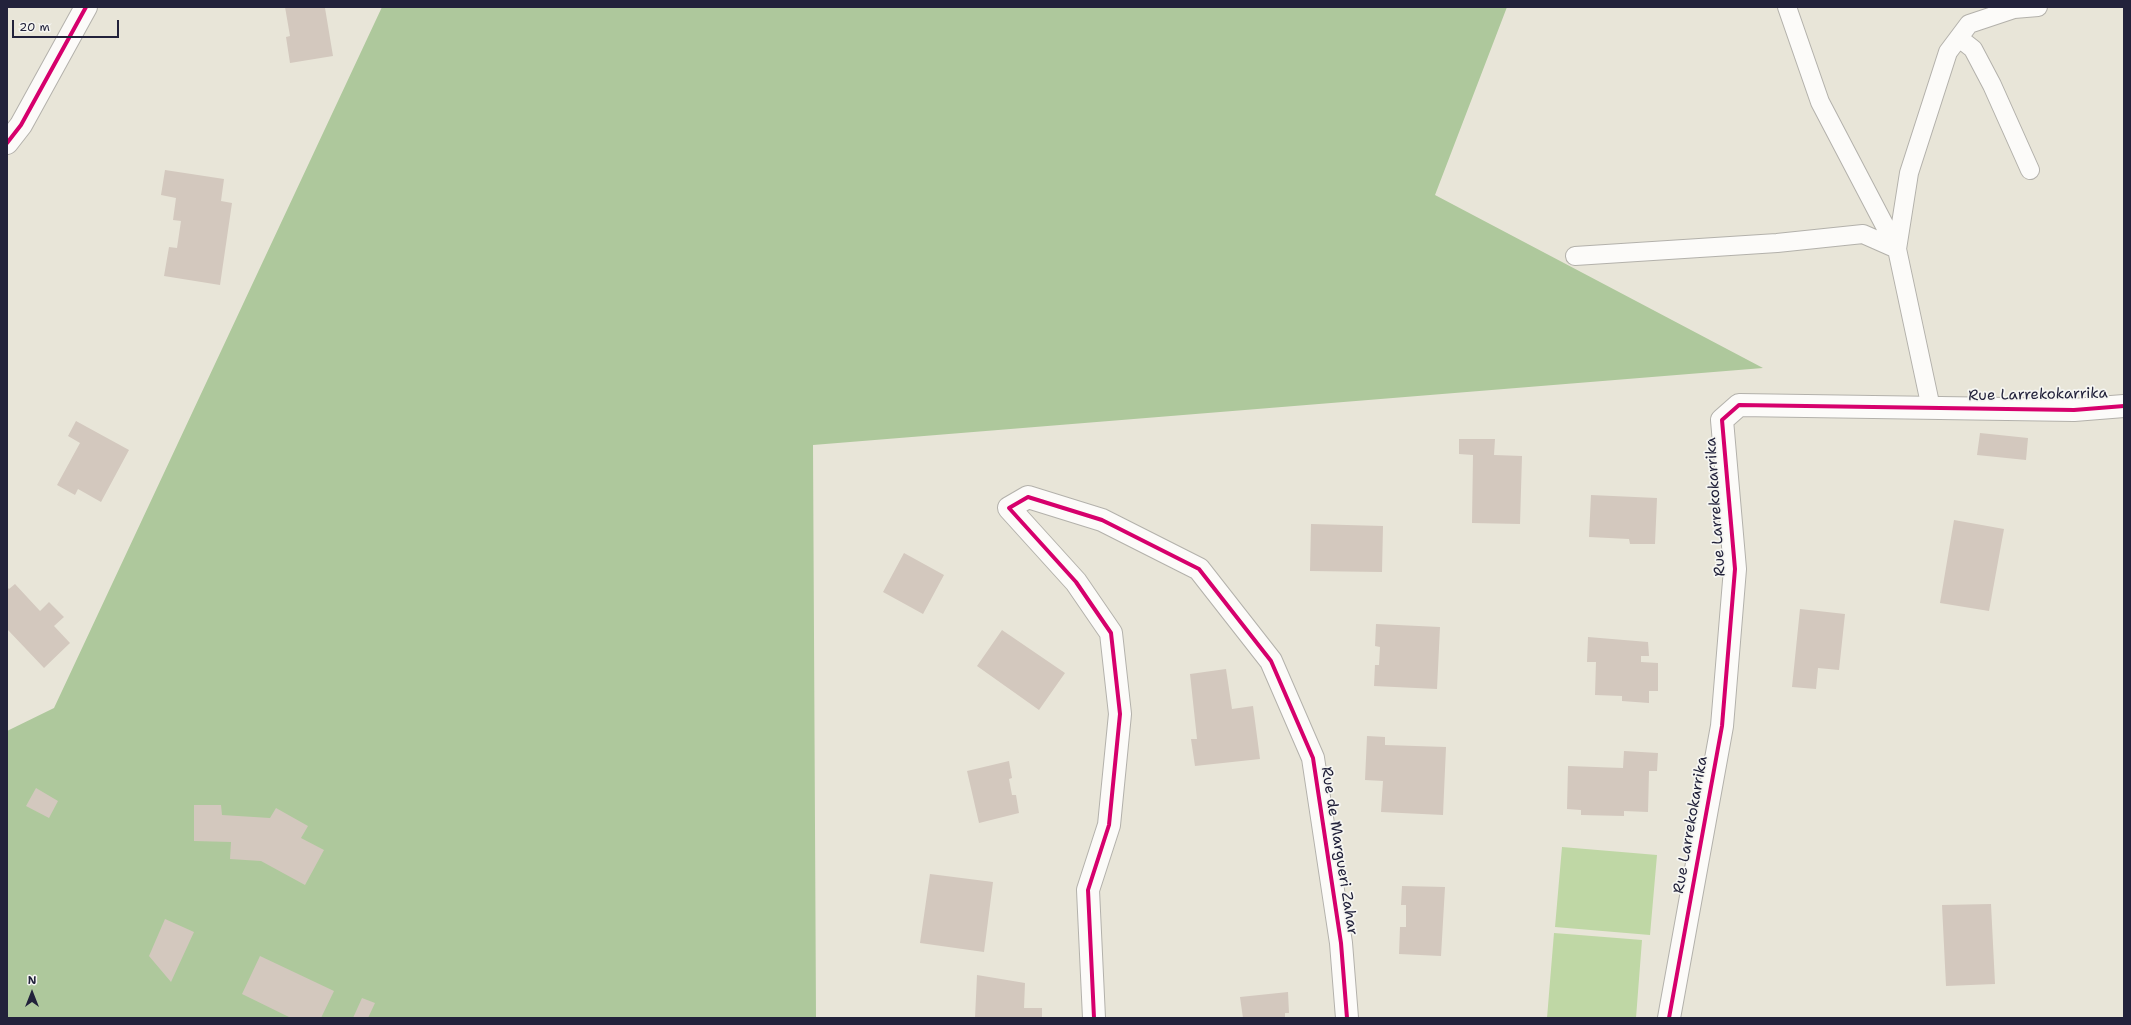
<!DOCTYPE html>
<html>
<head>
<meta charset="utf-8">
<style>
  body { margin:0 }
  #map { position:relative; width:2131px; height:1025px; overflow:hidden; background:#e8e5d8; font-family:"Shantell Sans",sans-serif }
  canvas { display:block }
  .frame { position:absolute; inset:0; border:8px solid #22223b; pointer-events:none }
  .north { position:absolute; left:12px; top:973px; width:40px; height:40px; -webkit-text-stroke:3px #f6f6f2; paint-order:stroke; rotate:0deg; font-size:11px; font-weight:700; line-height:16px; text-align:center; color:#22223b }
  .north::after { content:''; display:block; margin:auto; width:14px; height:18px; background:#22223b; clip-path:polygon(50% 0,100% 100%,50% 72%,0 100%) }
  .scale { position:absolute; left:12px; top:20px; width:107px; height:18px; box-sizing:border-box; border:2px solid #22223b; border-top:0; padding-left:5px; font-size:12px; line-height:14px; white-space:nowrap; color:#22223b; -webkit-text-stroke:3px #f6f6f2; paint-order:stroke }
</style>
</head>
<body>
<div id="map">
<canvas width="2131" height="1025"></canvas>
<div class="frame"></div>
<div class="north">N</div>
<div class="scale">20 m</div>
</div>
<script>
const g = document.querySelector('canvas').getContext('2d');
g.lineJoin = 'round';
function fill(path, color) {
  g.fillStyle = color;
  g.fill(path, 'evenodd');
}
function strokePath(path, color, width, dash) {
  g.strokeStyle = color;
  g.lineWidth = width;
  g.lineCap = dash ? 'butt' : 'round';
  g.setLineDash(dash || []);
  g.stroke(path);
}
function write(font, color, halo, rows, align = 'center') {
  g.font = font + ' "Shantell Sans",sans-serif';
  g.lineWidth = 3.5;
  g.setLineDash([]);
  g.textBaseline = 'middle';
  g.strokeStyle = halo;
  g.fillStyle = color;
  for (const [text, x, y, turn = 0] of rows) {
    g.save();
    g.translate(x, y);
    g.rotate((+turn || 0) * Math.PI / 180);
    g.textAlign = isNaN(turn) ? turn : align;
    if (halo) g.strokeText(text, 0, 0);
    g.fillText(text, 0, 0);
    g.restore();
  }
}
const green = new Path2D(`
  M1562 847 1657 855 1650 935 1555 927Z
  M1554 933 1642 940 1636 1018H1547Z`);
const forest = new Path2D(`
  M382 7H1507L1435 195 1763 368 813 445 816 1018H7V731L54 708Z`);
const building = new Path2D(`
  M285 7 325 8 333 56 290 63 286 37 290 36Z
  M165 170 224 179 221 201 232 203 220 285 164 276 169 247 177 248 181 221 173 220 176 198 161 195Z
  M76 421 129 450 101 502 78 489 75 495 57 485 80 443 68 436Z
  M1980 433 2028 438 2026 460 1977 455Z
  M1459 439H1495L1494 455 1522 456 1520 524 1472 523 1473 455 1459 454Z
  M1591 495 1657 498 1655 544H1630L1629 539 1589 537Z
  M1954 520 2004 529 1989 611 1940 603Z
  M1311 524 1383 526 1382 572 1310 571Z
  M904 553 944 575 923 614 883 592Z
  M15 584 40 611 49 602 64 617 54 626 70 643 44 668 7 629V587L9 589Z
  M1800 609 1845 614 1839 670 1818 668 1816 689 1792 687Z
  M1376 624 1440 627 1437 689 1374 686 1375 665H1379L1380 647 1375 646Z
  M1002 630 1065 673 1039 710 977 666Z
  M1588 637 1648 642 1649 656H1641V662L1658 663V691H1649V703L1622 701V696L1595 695 1596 662H1587Z
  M1226 669 1232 709 1253 706 1260 759 1195 766 1191 739H1197L1190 674Z
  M1367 736 1385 737V745L1446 747 1443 815 1381 812 1383 781 1365 780Z
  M1624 751 1658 753 1657 771H1649L1648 812 1624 811V816L1581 815V810L1567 809 1568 766 1623 768Z
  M1009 761 1012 778 1009 779 1012 795H1016L1019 813 979 823 967 771Z
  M36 788 58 801 49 818 26 806Z
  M194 805H221L222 815 270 818 276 808 308 826 301 838 324 850 305 885 261 861 230 859 231 842 194 841Z
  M930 874 993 882 984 952 920 943Z
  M1402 886 1445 887 1441 956 1399 954 1400 927H1406V905H1401Z
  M1991 904 1995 984 1946 986 1942 905Z
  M165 919 194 932 171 982 149 956Z
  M260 956 334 991 321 1018H291L242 994Z
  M977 975 1025 983 1024 1008H1042V1018H975Z
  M1288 992 1289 1013H1285V1018H1243L1240 997Z
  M362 998 375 1003 368 1018H353Z`);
const service = new Path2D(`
  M1787 7 1820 102 1897 249 1931 408
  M1959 38 1973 49 1992 85 2030 170
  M1575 256 1777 243 1863 234 1897 249 1909 173 1948 52 1969 24 2014 9 2038 7`);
const minor = new Path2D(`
  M7 143 21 125 86 7
  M1094 1018 1088 890 1109 825 1120 714 1111 633 1076 582 1009 508 1028 497 1102 520 1199 569 1271 661 1313 758 1341 943 1347 1018
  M1669 1018 1722 726 1735 569 1722 420 1739 405 2074 410 2124 406`);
const cycleway = new Path2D(`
  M7 143 21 125 86 7
  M1094 1018 1088 890 1109 825 1120 714 1111 633 1076 582 1009 508 1028 497 1102 520 1199 569 1271 661 1313 758 1341 943 1347 1018
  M1669 1018 1722 726 1735 569 1722 420 1739 405 2074 410 2124 406`);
const streetNames = [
  ["Rue Larrekokarrika",2038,395,-1],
  ["Rue Larrekokarrika",1716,507,-94],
  ["Rue Larrekokarrika",1691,825,-80],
  ["Rue de Margueri Zahar",1339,851,81]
];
fill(green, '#bfd7a5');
fill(forest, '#aec89c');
fill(building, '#d3c8be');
strokePath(service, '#b3b1ab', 20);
strokePath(minor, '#b3b1ab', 24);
strokePath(service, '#fcfbf9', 18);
strokePath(minor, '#fcfbf9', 22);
strokePath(cycleway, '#d6006c', 4);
write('15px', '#22223b', '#f6f6f2', streetNames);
</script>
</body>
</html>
